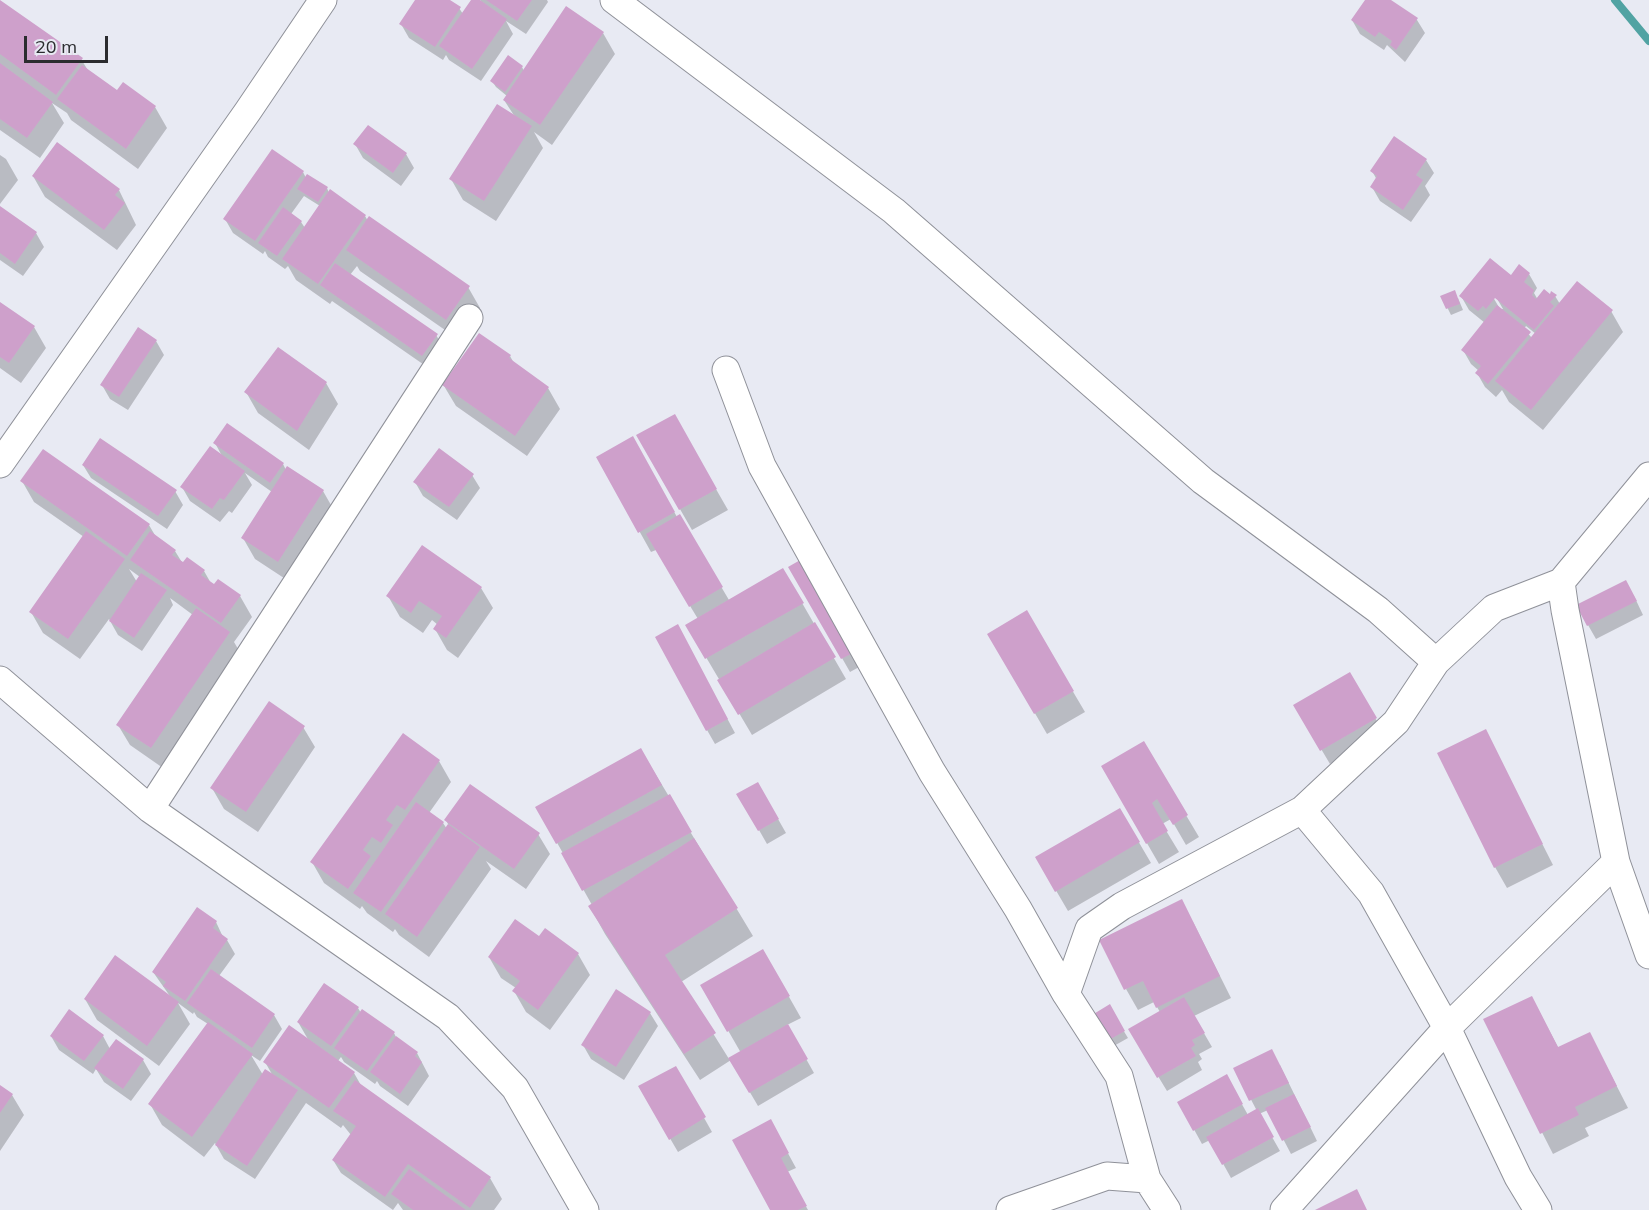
<!DOCTYPE html>
<html>
<head>
<meta charset="utf-8">
<style>
  body { margin:0 }
  #map { position:relative; width:1649px; height:1210px; overflow:hidden; background:#e8eaf3; font-family:Mulish,sans-serif }
  canvas { display:block }
  .scale { position:absolute; left:24px; top:36px; width:84px; height:27px; box-sizing:border-box; border:3px solid #2b2c2f; border-top:0; padding-left:8px; font-size:18px; line-height:21px; white-space:nowrap; color:#2b2c2f; -webkit-text-stroke:4px #e8eaf3; paint-order:stroke }
</style>
</head>
<body>
<div id="map">
<canvas width="1649" height="1210"></canvas>
<div class="scale">20 m</div>
</div>
<script>
const g = document.querySelector('canvas').getContext('2d');
g.lineJoin = 'round';
function fill(path, color) {
  g.fillStyle = color;
  g.fill(path, 'evenodd');
}
function strokePath(path, color, width, dash) {
  g.strokeStyle = color;
  g.lineWidth = width;
  g.lineCap = dash ? 'butt' : 'round';
  g.setLineDash(dash || []);
  g.stroke(path);
}
const shadow = new Path2D(`
  M416 0H448L459 8 463 14 473 0 483 4 480 0H547L548 2 526 34 506 21 513 34 481 81 449 60 446 55 443 60 409 38 401 24Z
  M1366 0H1389L1417 20 1425 33 1405 62 1387 45 1384 50 1360 34 1352 20Z
  M0 1 81 59 89 72 117 92 155 107 167 128 138 169 71 120 67 113 52 103 64 123 40 158 0 130Z
  M603 33 615 54 552 145 534 132 543 148 496 221 463 200 451 179 515 117 504 100 507 96 496 87 492 81 522 67 524 71Z
  M355 144 406 154 414 168 401 186 363 158Z
  M0 155 6 159 18 180 0 204Z
  M1426 160 1434 173 1425 186 1430 195 1411 222 1380 201 1372 187 1377 180 1372 171Z
  M303 172 306 178 327 188 329 193 365 216 368 221 468 287 480 308 458 339 360 271 357 266 350 275 436 335 444 348 430 369 332 301 330 304 296 280 288 266 285 269 268 257 265 251 263 254 233 233 225 219ZM304 196 320 206 305 228 301 222 291 214Z
  M33 176 119 190 136 225 117 250 45 197Z
  M0 208 36 233 44 247 23 276 0 260Z
  M1529 274 1537 288 1534 293 1538 300 1555 296 1560 304 1611 311 1623 332 1543 430 1509 402 1502 390 1496 397 1485 387 1477 373 1479 371 1471 364 1463 350 1485 323 1469 310 1461 296 1511 277ZM1492 290 1503 309H1500L1490 292ZM1526 326 1536 334 1532 338 1524 329Z
  M1442 297 1458 298 1463 310 1451 315Z
  M0 304 34 327 46 348 21 383 0 368Z
  M156 341 164 355 128 410 110 399 102 385Z
  M510 356 515 365 548 388 560 409 527 456 456 406 444 386Z
  M326 383 338 404 309 450 258 413 246 392Z
  M674 416 728 510 692 530 638 436Z
  M215 443 283 464 286 470 323 491 335 512 290 582 255 559 243 538 272 492 245 473 252 485 232 513 229 511 220 522 190 501 182 487 222 456Z
  M598 457 644 458 677 517 679 516 729 600 783 570 846 679 752 735 687 625 698 619 656 550 651 552Z
  M83 465 175 491 183 505 167 529 91 478Z
  M472 475 480 488 457 520 423 496 415 482Z
  M22 481 149 525 156 537 175 551 183 564 204 571 212 585 240 596 252 617 234 642 241 654 163 768 130 745 118 725 193 615 170 598 173 605 142 651 118 635 109 619 80 659 43 633 31 612 84 537 34 502ZM129 569 140 577 137 582Z
  M790 567 861 666 850 672Z
  M481 588 493 608 458 658 447 650 435 629 438 625 432 620 423 633 400 617 388 596Z
  M1634 596 1643 615 1596 639 1588 625Z
  M1026 612 1085 712 1047 734 989 634Z
  M685 640 735 733 715 744 707 730Z
  M1349 674 1384 733 1330 764 1295 705Z
  M303 727 315 747 258 832 224 809 212 788Z
  M1485 731 1553 865 1507 888 1495 867Z
  M1143 743 1199 837 1186 845 1171 819 1162 824 1179 852 1159 864 1103 767Z
  M641 750 753 936 681 982 729 1059 741 1053 702 985 763 951 801 1018 787 1025 814 1073 758 1106 731 1060 700 1080 605 934 590 907 592 905 537 807Z
  M439 761 451 782 429 813 443 823 447 829 449 826 446 820 538 834 550 854 526 889 486 861 491 869 429 957 399 935 395 929 393 932 367 913 362 906 360 909 324 883 312 862Z
  M758 784 786 833 767 844 739 795Z
  M1120 810 1151 863 1068 911 1037 858Z
  M216 922 223 937 227 940 235 954 219 976 274 1015 282 1029 260 1061 251 1055 263 1075 273 1076 265 1062 309 1041 298 1022 358 1008 361 1013 394 1033 397 1039 417 1053 429 1076 408 1106 380 1086 377 1081 375 1084 344 1062 341 1057 338 1061 354 1073 362 1087 490 1178 502 1199 494 1210H403L398 1203 393 1210 341 1173 333 1160 351 1135 343 1125 341 1128 306 1103 255 1179 224 1159 215 1143 204 1157 162 1125 150 1104 208 1024 197 1017 194 1012 193 1014 178 1003 190 1024 159 1066 97 1020 85 999H172L153 972Z
  M1193 922 1231 998 1194 1016 1212 1047 1199 1054 1202 1059 1198 1062 1202 1070 1167 1091 1130 1030 1160 1012 1154 1002 1138 1010 1126 989Z
  M545 930 578 954 590 975 550 1030 526 1012 514 991 516 988 501 978 489 957 539 938Z
  M1532 998 1559 1049 1590 1034 1628 1108 1585 1128 1589 1136 1553 1154 1485 1020Z
  M1109 1007 1128 1038 1112 1047 1094 1015Z
  M650 1013 658 1026 624 1080 591 1059 583 1045Z
  M51 1036H103L110 1049 143 1060 151 1074 131 1101 104 1082 96 1069 93 1074 59 1050Z
  M1280 1065 1317 1141 1291 1154 1268 1110 1259 1114 1280 1151 1231 1178 1210 1140 1202 1144 1179 1102 1226 1076 1248 1115 1257 1111 1235 1069Z
  M676 1068 712 1132 678 1152 640 1087Z
  M0 1086 12 1095 24 1115 0 1151Z
  M778 1135 796 1168 787 1172 808 1210H772Z`);
const stream = new Path2D(`
  M1615 0 1649 41`);
const building = new Path2D(`
  M0 0 83 58 56 95 0 54Z
  M415 0H450L461 7 435 47 399 24Z
  M471 0H480L507 19 472 69 439 46Z
  M486 0H532L517 21Z
  M1365 0H1391L1418 18 1396 50 1390 45 1392 41 1379 32 1375 37 1351 20Z
  M566 6 604 32 540 125 503 100Z
  M508 55 523 66 505 92 490 81Z
  M0 63 53 102 27 138 0 119Z
  M82 65 117 90 123 82 156 106 126 149 57 99Z
  M497 104 532 126 484 201 449 179Z
  M368 125 407 153 393 173 353 144Z
  M1394 136 1427 159 1416 175 1423 180 1403 210 1370 187 1377 176 1370 171Z
  M57 142 120 189 115 195 125 203 104 230 32 176Z
  M272 149 304 171 255 241 223 219Z
  M307 174 328 187 318 202 297 189Z
  M330 189 366 215 318 284 282 259Z
  M0 206 37 232 15 264 0 253Z
  M283 207 302 221 277 256 258 243Z
  M369 216 470 286 446 320 346 250Z
  M1490 258 1511 275 1519 264 1530 273 1524 282 1534 290 1532 295 1536 299 1544 289 1550 294 1551 291 1557 295 1550 302 1554 306 1534 330 1495 298 1486 309 1483 306 1478 311 1459 296Z
  M335 263 438 334 422 356 320 285Z
  M1577 281 1613 310 1531 410 1495 381Z
  M1455 290 1460 304 1446 309 1440 296Z
  M0 302 35 326 9 363 0 357Z
  M1497 305 1531 332 1488 384 1475 373 1481 366 1461 350Z
  M138 327 157 340 119 397 100 385Z
  M479 333 511 355 509 358 549 387 515 436 442 385Z
  M278 347 327 382 297 431 244 392Z
  M675 414 717 489 679 510 636 435Z
  M227 423 284 463 270 483 213 443Z
  M633 436 675 512 638 533 596 457Z
  M100 438 177 490 158 516 82 465Z
  M210 446 245 471 224 500 220 498 212 509 180 487Z
  M439 448 474 474 449 507 413 482Z
  M43 449 150 524 127 556 20 481Z
  M287 466 324 490 278 562 241 538Z
  M680 514 723 587 689 607 646 534Z
  M86 531 125 559 68 639 29 612Z
  M150 531 176 550 172 555 183 562 187 557 205 570 201 575 214 584 218 579 241 595 221 623 130 560Z
  M422 545 482 587 446 638 433 629 442 616 419 601 411 613 386 596Z
  M802 559 855 652 841 659 788 567Z
  M783 568 804 603 705 659 685 625Z
  M141 573 167 590 134 638 109 621Z
  M1626 580 1637 601 1587 626 1576 605Z
  M196 608 230 632 151 748 116 725Z
  M1027 610 1074 691 1034 714 987 634Z
  M815 622 836 657 738 715 717 680Z
  M678 624 728 719 706 731 655 637Z
  M1350 672 1377 718 1320 751 1293 705Z
  M269 701 305 726 246 812 210 788Z
  M1486 729 1543 844 1494 868 1437 753Z
  M403 733 440 760 405 810 397 805 386 820 393 825 381 843 372 837 363 850 371 856 348 889 310 862Z
  M1144 741 1188 815 1173 825 1157 799 1152 803 1168 831 1146 844 1101 766Z
  M641 748 662 785 556 844 535 807Z
  M758 782 779 819 758 831 736 794Z
  M470 784 540 833 514 869 444 820Z
  M670 794 692 832 582 891 561 853Z
  M416 802 444 822 381 912 353 893Z
  M1120 808 1140 842 1055 892 1035 857Z
  M448 824 480 847 417 937 385 914Z
  M694 838 738 908 665 955 716 1033 684 1054 588 906Z
  M1182 899 1220 976 1156 1008 1143 981 1124 990 1099 940Z
  M197 907 217 921 213 928 228 939 185 1001 163 986 166 982 152 972Z
  M515 919 539 936 545 928 579 953 538 1010 512 991 520 981 488 957Z
  M763 949 790 996 727 1032 700 985Z
  M115 955 179 1002 147 1046 84 999Z
  M211 969 275 1014 252 1048 187 1003Z
  M324 983 359 1007 331 1046 297 1022Z
  M616 989 651 1012 616 1067 581 1045Z
  M1532 996 1558 1047 1590 1032 1617 1086 1575 1107 1579 1115 1540 1134 1483 1019Z
  M1184 997 1205 1033 1192 1040 1195 1045 1191 1048 1196 1056 1157 1078 1128 1029Z
  M1110 1004 1125 1031 1107 1041 1092 1015Z
  M69 1009 104 1035 84 1061 50 1036Z
  M362 1009 395 1032 367 1071 334 1048Z
  M208 1022 253 1054 192 1137 148 1104Z
  M788 1024 808 1059 749 1093 728 1058Z
  M289 1025 355 1072 329 1108 263 1062Z
  M396 1036 418 1052 415 1056 422 1062 400 1094 370 1072Z
  M116 1039 144 1059 123 1089 94 1068Z
  M1272 1049 1289 1083 1249 1101 1233 1068Z
  M676 1066 706 1117 669 1140 638 1086Z
  M265 1069 298 1090 247 1166 215 1145Z
  M1227 1074 1243 1104 1193 1131 1177 1102Z
  M355 1080 491 1177 470 1208 408 1164 385 1197 332 1160 356 1126 333 1111Z
  M0 1085 13 1094 0 1113Z
  M1294 1094 1311 1127 1282 1141 1265 1108Z
  M1258 1108 1274 1137 1222 1165 1206 1137Z
  M771 1119 789 1153 781 1158 807 1206 798 1210H770L732 1140Z
  M409 1169 466 1210H413L391 1194Z
  M1357 1189 1367 1210H1315Z`);
const street = new Path2D(`
  M614 0 894 211 1203 481 1378 610 1436 662
  M726 370 762 466 932 772 1018 909 1066 994 1119 1076 1147 1179 1167 1210
  M0 464 248 111 323 0
  M1561 582 1565 610 1616 862 1649 955
  M0 680 150 809 448 1017 515 1088 585 1210
  M150 809 469 318
  M1302 810 1371 893 1447 1028 1518 1177 1538 1210
  M1066 994 1089 929 1122 906 1302 810 1396 722 1436 662 1494 608 1561 582 1649 476
  M1010 1210 1107 1176 1147 1179
  M1284 1210 1447 1028 1616 862`);
fill(shadow, '#0003');
strokePath(stream, '#51a3a3', 8);
fill(building, '#cea0cb');
strokePath(street, '#8f9199', 29);
strokePath(street, '#fff', 27);
</script>
</body>
</html>
